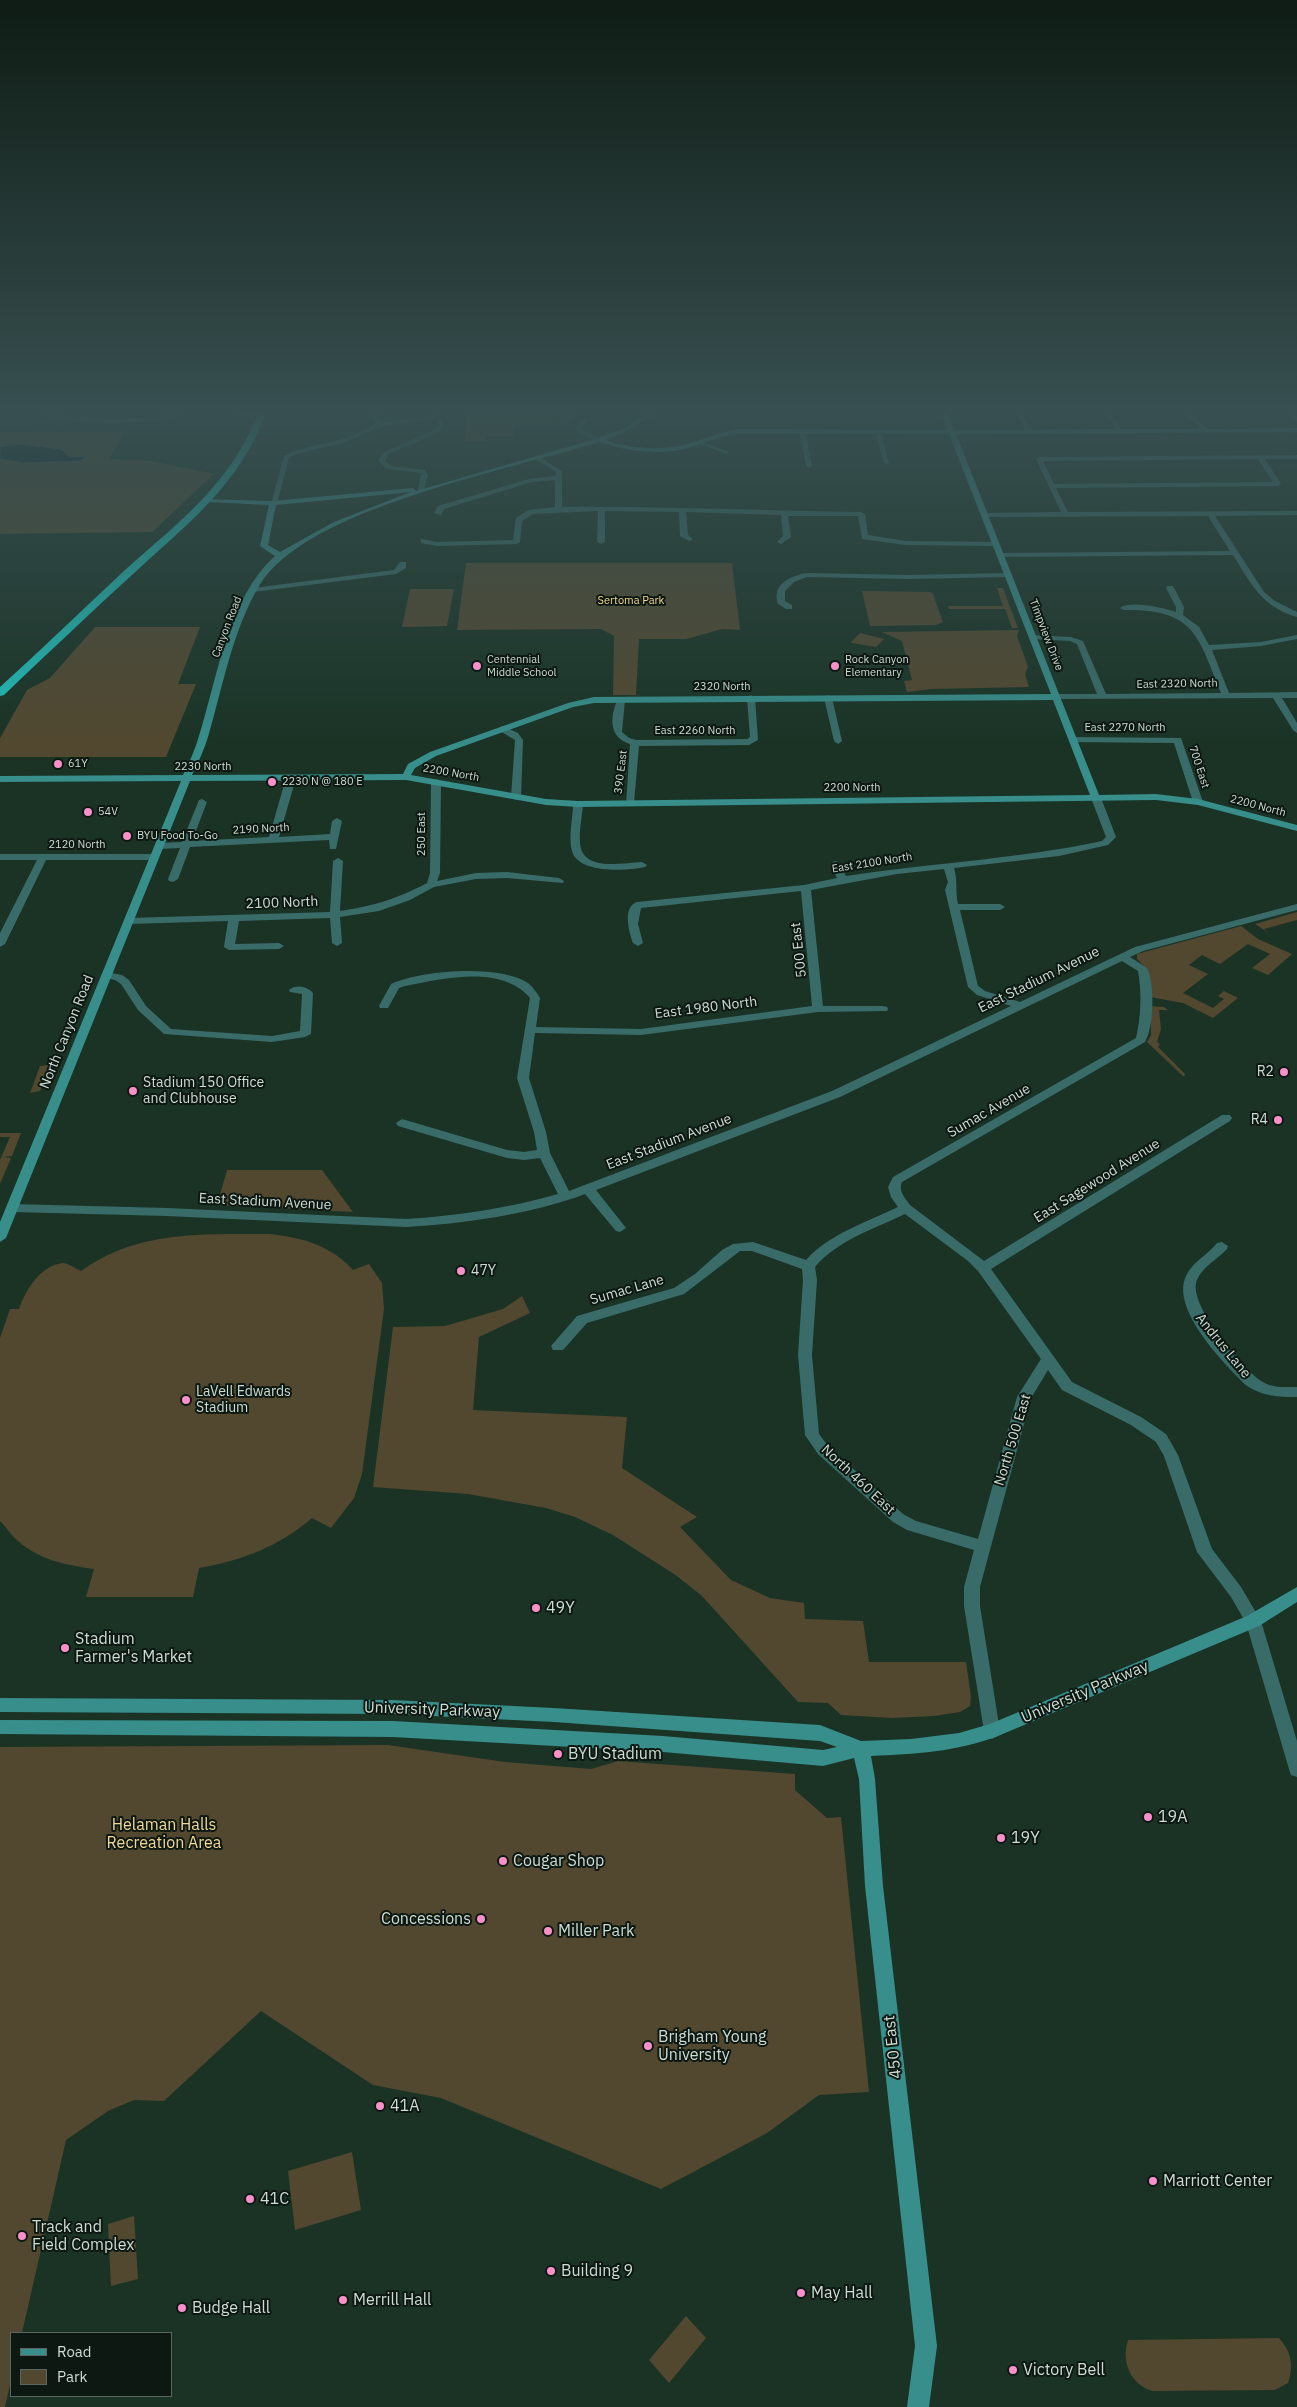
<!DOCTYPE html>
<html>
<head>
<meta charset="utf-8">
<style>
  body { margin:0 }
  #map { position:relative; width:1297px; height:2407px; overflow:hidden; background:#1a3325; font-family:"IBM Plex Sans",sans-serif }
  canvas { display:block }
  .legend { position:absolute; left:10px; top:2332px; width:162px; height:65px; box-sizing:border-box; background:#0d1812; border:1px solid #5a675f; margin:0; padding:6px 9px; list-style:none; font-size:15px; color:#ceddd3 }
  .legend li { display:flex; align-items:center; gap:10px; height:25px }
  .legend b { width:25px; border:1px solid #5a675f }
</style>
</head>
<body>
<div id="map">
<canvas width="1297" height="2407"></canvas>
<ul class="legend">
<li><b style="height:6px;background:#378e8b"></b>Road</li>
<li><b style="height:14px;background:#52482f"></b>Park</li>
</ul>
</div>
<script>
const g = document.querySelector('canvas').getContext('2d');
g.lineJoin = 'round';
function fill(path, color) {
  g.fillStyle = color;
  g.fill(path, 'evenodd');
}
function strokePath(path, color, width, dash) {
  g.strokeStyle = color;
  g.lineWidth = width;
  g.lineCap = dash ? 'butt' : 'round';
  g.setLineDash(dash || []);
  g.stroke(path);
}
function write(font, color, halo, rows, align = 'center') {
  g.font = font + ' "IBM Plex Sans",sans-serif';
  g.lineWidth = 4;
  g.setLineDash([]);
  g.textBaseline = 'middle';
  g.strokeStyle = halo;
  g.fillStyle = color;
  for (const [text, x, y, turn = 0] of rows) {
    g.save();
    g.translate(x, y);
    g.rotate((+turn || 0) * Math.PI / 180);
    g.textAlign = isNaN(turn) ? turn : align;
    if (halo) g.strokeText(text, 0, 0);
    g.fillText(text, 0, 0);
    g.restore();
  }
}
const green = new Path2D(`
  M467 412H579L574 417 573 423 515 425 514 436H487L486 441 464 442Z
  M125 431 109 459 151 461 214 474 152 532 0 534V432Z
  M466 563H732L740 630 722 629 686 639H639L636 695H613L614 636 601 629 457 630Z
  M997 588H1003L1018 628H1012L1005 609H949L948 606H1003Z
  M410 589H454L447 626 402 627Z
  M862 591 930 592 933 594 943 622 936 625 870 626Z
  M95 627H200L178 684H196L166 757H0V738L27 690 50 678Z
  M1019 630 1017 636 1028 667 1025 674 1029 687 931 689 907 692 904 681 912 680 902 641 882 632Z
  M860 633 884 639 876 647 852 643 851 642Z
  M1297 912V920L1264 929 1269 933 1255 924Z
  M1241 926 1258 939 1292 954 1268 975 1252 968 1270 954 1248 944 1220 964 1202 955 1189 965 1208 974 1183 993 1213 1008 1224 999 1218 996 1224 991 1238 998 1213 1018 1183 1003 1150 997C1151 979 1151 972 1137 959V954Z
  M1150 1006 1164 1007 1168 1010H1159L1161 1029 1157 1042 1160 1044 1158 1047 1185 1074 1184 1077 1147 1042 1151 1035Z
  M49 1065 50 1067 40 1091 30 1093 40 1066Z
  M0 1133H21L12 1156 4 1157 11 1158 0 1184V1160L10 1137H0Z
  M227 1170H322L353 1212 217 1205Z
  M269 1234C300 1237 331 1245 353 1270L369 1264 382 1283 384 1309 362 1474 354 1498 331 1528 312 1518C278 1547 243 1560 199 1568L193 1597H86L94 1569C66 1565 39 1560 18 1541 11 1536 5 1525 0 1521V1338L10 1309H19C26 1289 41 1265 63 1263 68 1263 76 1269 81 1271 137 1230 203 1234 269 1234Z
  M522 1296 530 1313 479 1337 473 1410 627 1417 622 1468 697 1517 680 1527 731 1580 770 1598 804 1603 805 1619 863 1621 869 1662H966L971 1697 970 1706 960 1712 934 1716 892 1718 841 1715 828 1703 798 1702 702 1596 677 1576 613 1535 575 1517 546 1508 468 1494 373 1487 393 1327 445 1326 503 1309Z
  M388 1745 505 1762 591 1769 618 1761 795 1774V1790L827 1818 841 1817 869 2092 819 2095 767 2133 661 2189 441 2098 373 2085 261 2011 164 2101 134 2100 108 2111 66 2140 22 2333H11V2380L5 2407H0V1747Z
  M352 2152 361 2210 295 2230 288 2171Z
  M134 2216 138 2279 111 2286 108 2224Z
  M686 2316 706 2338 669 2383 649 2360Z
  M1279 2338C1291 2351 1294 2365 1288 2383L1275 2390 1152 2391C1130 2384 1121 2361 1128 2340Z`);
const water = new Path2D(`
  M20 444 61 449 69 456 87 457 80 461 24 463 0 459V447Z`);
const street = new Path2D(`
  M37 412H45L67 416 110 419 154 417 176 412H184C163 427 58 426 37 412Z
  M224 412H262L265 414 262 416H235Z
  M372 412H378L381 423 434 415 432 412H438L444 420 440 432 388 454 385 461 391 466 425 470 428 475 423 492 418 491 421 473 387 469 378 461 384 452 435 430 438 420 436 418 380 427 346 442 294 455 289 458 277 503 271 504 284 456C300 447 316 446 334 441 348 438 362 432 375 424Z
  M1019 412H1025L1023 414 1031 433 1026 432 1017 414Z
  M1105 412H1111L1123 432H1119Z
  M1183 412H1189L1209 430V432H1205Z
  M1285 412H1291L1297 417V423Z
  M584 418 589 419 582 427 583 430 600 439V441H596L578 432 576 427Z
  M802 429 805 431 812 466 809 468 806 466 799 431Z
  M878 430 881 432 889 464 884 463 875 432Z
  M696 441H700L730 452 727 454 696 443Z
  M1297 455V459H1265L1281 484 1278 486 1056 488 1068 512 1297 511V515L1215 516 1264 592 1275 601 1297 612V617C1262 607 1251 584 1233 555L1001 557 997 555 1001 553 1230 551 1208 516 985 517 981 515 985 513 1061 512 1036 459 1039 457ZM1258 459 1273 482 1054 484 1043 461Z
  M537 456 562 471V507C661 506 761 511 861 512L865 514 868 535 906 541 997 542 1001 544 997 546 906 545 862 539 858 516H788L791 537 781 544 777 542 783 536 781 515 686 512 688 535 693 539 689 541 680 536 679 512 605 511V542L601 544 597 542 598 511 533 514 522 521 520 542 516 544 437 546 421 543V539L437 542 513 540 516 518 528 510 555 507V480L532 482 444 509 441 515 434 513 438 506 529 479 555 476 556 472 535 459V457Z
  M400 562H406V568L396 574 253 592 249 590 253 588 394 570Z
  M807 573 908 575 1009 573 1013 575 1009 577 908 579 807 577 794 582 785 591V601L792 605V609H786L778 604C771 584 791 576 807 573Z
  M1167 586H1173L1184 607 1183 615 1199 627 1209 645 1261 642 1297 635V639L1261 646 1212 650 1229 693 1297 692V698H1282L1297 723V733L1293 730 1273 698 1054 699V695L1057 694H1097L1077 644 1070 641 1033 639 1029 637 1030 635 1071 637 1083 641 1106 694 1221 693C1198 636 1195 609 1124 610L1120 608C1131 600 1163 608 1176 612V607L1166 588Z
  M751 695 755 698 758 740 749 745 639 746 634 803 632 805H626L630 744C608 737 610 717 618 698L625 700 622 732 629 738 636 740 747 739 750 737 747 698Z
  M828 695 832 698 842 741 838 744 834 741 824 698Z
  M503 726 518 733 523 740 521 797 516 800 511 797 515 740 500 731V727Z
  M1073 737 1181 738 1203 802 1198 805 1193 802 1174 743 1070 742 1069 740Z
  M291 775 296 778 279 837 330 834 332 821 337 818 342 821 336 849H330L329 840 190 847 178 879 173 882 169 881 168 879 180 848 160 849 155 846 160 843 182 842 199 800 202 799 207 802 192 841 269 837 286 778Z
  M436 779 441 782 440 873 437 881 476 873 507 872 559 878 564 881 563 883 507 878 476 879 434 887 410 900 379 911 340 917 342 943 337 946 332 943 330 918 239 921 235 944 279 943 284 946 279 949 229 950 224 947 228 921 129 924 124 921 129 918 330 912 333 861 338 858 343 861 340 911C373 906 397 899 427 883L430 873 431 782Z
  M1096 795 1101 798 1116 837 1108 845 1059 856 954 868C958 881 955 891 958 904H1000L1005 907 1000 910H960L978 986 985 991 1020 1002 1135 947 1297 904V910L1143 951 1130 957 1147 968C1155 984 1154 1027 1145 1042L902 1182C898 1191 905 1198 910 1205L984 1261 1222 1115H1230L1232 1118 1230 1121 991 1269 1072 1382 1141 1417 1166 1434 1178 1455 1212 1549 1241 1587 1261 1621 1297 1741V1777L1291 1775 1289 1769 1246 1623 1231 1597 1197 1552 1164 1456 1156 1442 1131 1425 1062 1390 1048 1370 1031 1398 980 1587V1606L1000 1731 998 1736 992 1739 986 1736 984 1731 964 1606V1587L974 1550 907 1530 893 1522 818 1454 805 1435 798 1355 803 1280 802 1269 752 1251H740L684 1294 587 1323 563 1350H553L551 1346 577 1316 674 1288 695 1274 722 1250 733 1244 753 1242 806 1260C829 1234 867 1222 898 1207L891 1197 888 1187 893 1177 1136 1038C1141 1016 1142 994 1138 971L1122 961 840 1097 596 1190 626 1228 620 1232 616 1231 585 1194C532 1214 462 1224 406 1227L167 1216 12 1212 6 1208 12 1204 167 1208 406 1219C456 1216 509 1208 558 1194L540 1158 524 1160 507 1158 398 1126 396 1123 402 1119 507 1150 524 1152 537 1150 534 1132 517 1078 530 998C501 964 443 979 405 986L399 988 388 1008H380L379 1006 391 984C422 970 499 964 528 983 533 987 537 993 540 998L536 1027 641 1029 812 1006 801 891 641 908 638 924 643 943 638 946 633 943C629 932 622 907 637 902L804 885 837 878 830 864 835 861 838 862 846 876C931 863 1018 859 1102 841L1106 837 1091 798ZM944 869 948 882 945 890 968 987 977 995 1011 1006 832 1091 569 1191 550 1153 546 1132 529 1078 535 1033 641 1035 818 1012 887 1011 888 1009 887 1007 883 1006H823L811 890 897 874ZM905 1214 968 1261 978 1271 1041 1359 1017 1397 978 1539 916 1521 903 1514 828 1446 819 1434 812 1355 817 1280 815 1267C838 1240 874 1229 905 1214Z
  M578 801 583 804C582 817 579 830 580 843 582 872 622 863 642 862L647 865 645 867C627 871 578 874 572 851 568 836 573 819 573 804Z
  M0 854H154L159 857 154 860H46L5 944 0 947V933L37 860H0Z
  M106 972 122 975 129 980 146 1006 171 1029 272 1036 300 1031 302 994 290 992 289 990C296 984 307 986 313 993L311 1034 305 1037 272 1042 164 1034 138 1010 121 984 115 980 102 977 101 975Z
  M1222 1242 1228 1246 1227 1249C1217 1260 1200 1268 1196 1283 1191 1308 1242 1370 1263 1382 1272 1388 1286 1387 1297 1387V1397C1279 1397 1262 1396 1247 1386 1225 1365 1170 1309 1186 1276 1192 1262 1208 1255 1217 1243Z`);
const secondary = new Path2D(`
  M649 412H656L629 430 605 440C630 448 658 451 683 445 703 440 720 431 740 429L948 430 941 412H947L954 430 1297 428V432L956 434 1099 795 1156 794 1198 799 1297 825V831L1198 805 1156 800 578 807 546 805 406 780 190 781 6 1238 0 1242V1222L181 781 0 782V776L183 775C189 763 195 750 199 736 217 679 228 598 275 556L260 546 269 505 206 502 202 500 204 499 273 501 413 488 416 491 595 439 625 428ZM740 433 949 434 1051 694 594 697 568 703 430 752 408 764 403 774 192 775C198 763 204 750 208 737 223 686 232 632 259 586 306 507 512 470 599 442 627 451 659 456 688 448 705 443 721 435 740 433ZM411 492 334 522 280 552 268 545 276 505ZM1053 700 1090 795 578 801 546 799 411 775 415 768 436 756 573 707 594 703Z
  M1297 1587V1602L1259 1626 998 1736C957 1752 914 1754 871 1756L875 1779 883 1886 937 2346 929 2407H907L915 2346 865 1886 859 1779 854 1758 823 1766 663 1752 393 1737 0 1734V1720L393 1721 663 1736 823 1750 837 1747 820 1741 554 1722 392 1714 0 1712V1698L392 1700 554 1708 820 1725 861 1741 911 1739 959 1733 990 1724 1247 1616Z`);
const highway = new Path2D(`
  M258 412H266C241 484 186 525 132 575 89 614 46 655 4 695L0 696V687C42 649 83 609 125 570 179 522 233 482 258 412Z`);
const markers = [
  [477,666,5,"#f990ca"],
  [835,666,5,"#f990ca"],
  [58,764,5,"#f990ca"],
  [272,782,5,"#f990ca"],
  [88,812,5,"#f990ca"],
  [127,836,5,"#f990ca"],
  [1284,1072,5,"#f990ca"],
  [133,1091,5,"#f990ca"],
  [1278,1120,5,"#f990ca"],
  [461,1271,5,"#f990ca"],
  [186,1400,5,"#f990ca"],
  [536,1608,5,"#f990ca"],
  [65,1648,5,"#f990ca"],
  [558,1754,5,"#f990ca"],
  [1148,1817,5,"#f990ca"],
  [1001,1838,5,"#f990ca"],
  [503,1861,5,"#f990ca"],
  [481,1919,5,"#f990ca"],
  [548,1931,5,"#f990ca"],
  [648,2046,5,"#f990ca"],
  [380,2106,5,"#f990ca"],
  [1153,2181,5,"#f990ca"],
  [250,2199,5,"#f990ca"],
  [22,2236,5,"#f990ca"],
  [551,2271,5,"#f990ca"],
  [801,2293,5,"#f990ca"],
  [343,2300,5,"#f990ca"],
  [182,2308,5,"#f990ca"],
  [1013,2370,5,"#f990ca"]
];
const farParknames = [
  ["Sertoma Park",631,601]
];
const farStreetnames = [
  ["Canyon Road",227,627,-69],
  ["Timpview Drive",1046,635,69],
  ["East 2320 North",1177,684,-1],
  ["2320 North",722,687],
  ["East 2270 North",1125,728],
  ["East 2260 North",695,731],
  ["2230 North",203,767],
  ["700 East",1199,767,72],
  ["390 East",621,772,-83],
  ["2200 North",451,773,10],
  ["2200 North",852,788],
  ["2200 North",1258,806,15],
  ["2190 North",261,829,-3],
  ["250 East",422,834,-90],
  ["2120 North",77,845],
  ["East 2100 North",872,863,-9]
];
const farPoinames = [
  ["Centennial",487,660],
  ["Middle School",487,673],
  ["Rock Canyon",845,660],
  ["Elementary",845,673],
  ["61Y",68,764],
  ["2230 N @ 180 E",282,782],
  ["54V",98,812],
  ["BYU Food To-Go",137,836]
];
const streetNames = [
  ["2100 North",282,903,-2],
  ["500 East",799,950,-96],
  ["East Stadium Avenue",1039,980,-26],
  ["East 1980 North",706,1008,-7],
  ["North Canyon Road",67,1032,-68],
  ["Sumac Avenue",989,1111,-30],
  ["East Stadium Avenue",669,1142,-21],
  ["East Sagewood Avenue",1097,1181,-32],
  ["East Stadium Avenue",265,1202,3],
  ["Sumac Lane",627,1290,-16],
  ["Andrus Lane",1223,1346,51],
  ["North 500 East",1013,1440,-73],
  ["North 460 East",858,1480,43]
];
const poiNames = [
  ["R2",1274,1072,"right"],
  ["Stadium 150 Office",143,1083],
  ["and Clubhouse",143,1099],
  ["R4",1268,1120,"right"],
  ["47Y",471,1271],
  ["LaVell Edwards",196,1392],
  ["Stadium",196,1408]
];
const nearPoinames = [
  ["49Y",546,1608],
  ["Stadium",75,1639],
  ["Farmer's Market",75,1657],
  ["BYU Stadium",568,1754],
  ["19A",1158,1817],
  ["19Y",1011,1838],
  ["Cougar Shop",513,1861],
  ["Concessions",471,1919,"right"],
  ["Miller Park",558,1931],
  ["Brigham Young",658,2037],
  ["University",658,2055],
  ["41A",390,2106],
  ["Marriott Center",1163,2181],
  ["41C",260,2199],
  ["Track and",32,2227],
  ["Field Complex",32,2245],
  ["Building 9",561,2271],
  ["May Hall",811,2293],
  ["Merrill Hall",353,2300],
  ["Budge Hall",192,2308],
  ["Victory Bell",1023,2370]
];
const nearStreetnames = [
  ["University Parkway",1085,1692,-23],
  ["University Parkway",432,1710,2],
  ["450 East",893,2047,-96]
];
const nearParknames = [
  ["Helaman Halls",164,1825],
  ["Recreation Area",164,1843]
];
fill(green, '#52482f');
fill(water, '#001721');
strokePath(water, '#3e5256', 1);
fill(street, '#396c69');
fill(secondary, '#378e8b');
fill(highway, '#20c1bc');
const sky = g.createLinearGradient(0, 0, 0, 749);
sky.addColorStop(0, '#0e1c14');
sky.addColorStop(0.55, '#385051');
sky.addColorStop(1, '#38505100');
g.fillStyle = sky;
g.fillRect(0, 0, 1297, 749);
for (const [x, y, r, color] of markers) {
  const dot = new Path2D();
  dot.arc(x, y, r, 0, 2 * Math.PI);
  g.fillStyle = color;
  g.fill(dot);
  strokePath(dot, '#0d1812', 2);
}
write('11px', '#f4d995', '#0d1812', farParknames);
write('11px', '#ceddd3', '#0d1812', farStreetnames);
write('11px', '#ceddd3', '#0d1812', farPoinames, 'left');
write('14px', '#ceddd3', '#0d1812', streetNames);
write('14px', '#ceddd3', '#0d1812', poiNames, 'left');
write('16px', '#ceddd3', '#0d1812', nearPoinames, 'left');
write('16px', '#ceddd3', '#0d1812', nearStreetnames);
write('16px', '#f4d995', '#0d1812', nearParknames);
</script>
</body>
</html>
